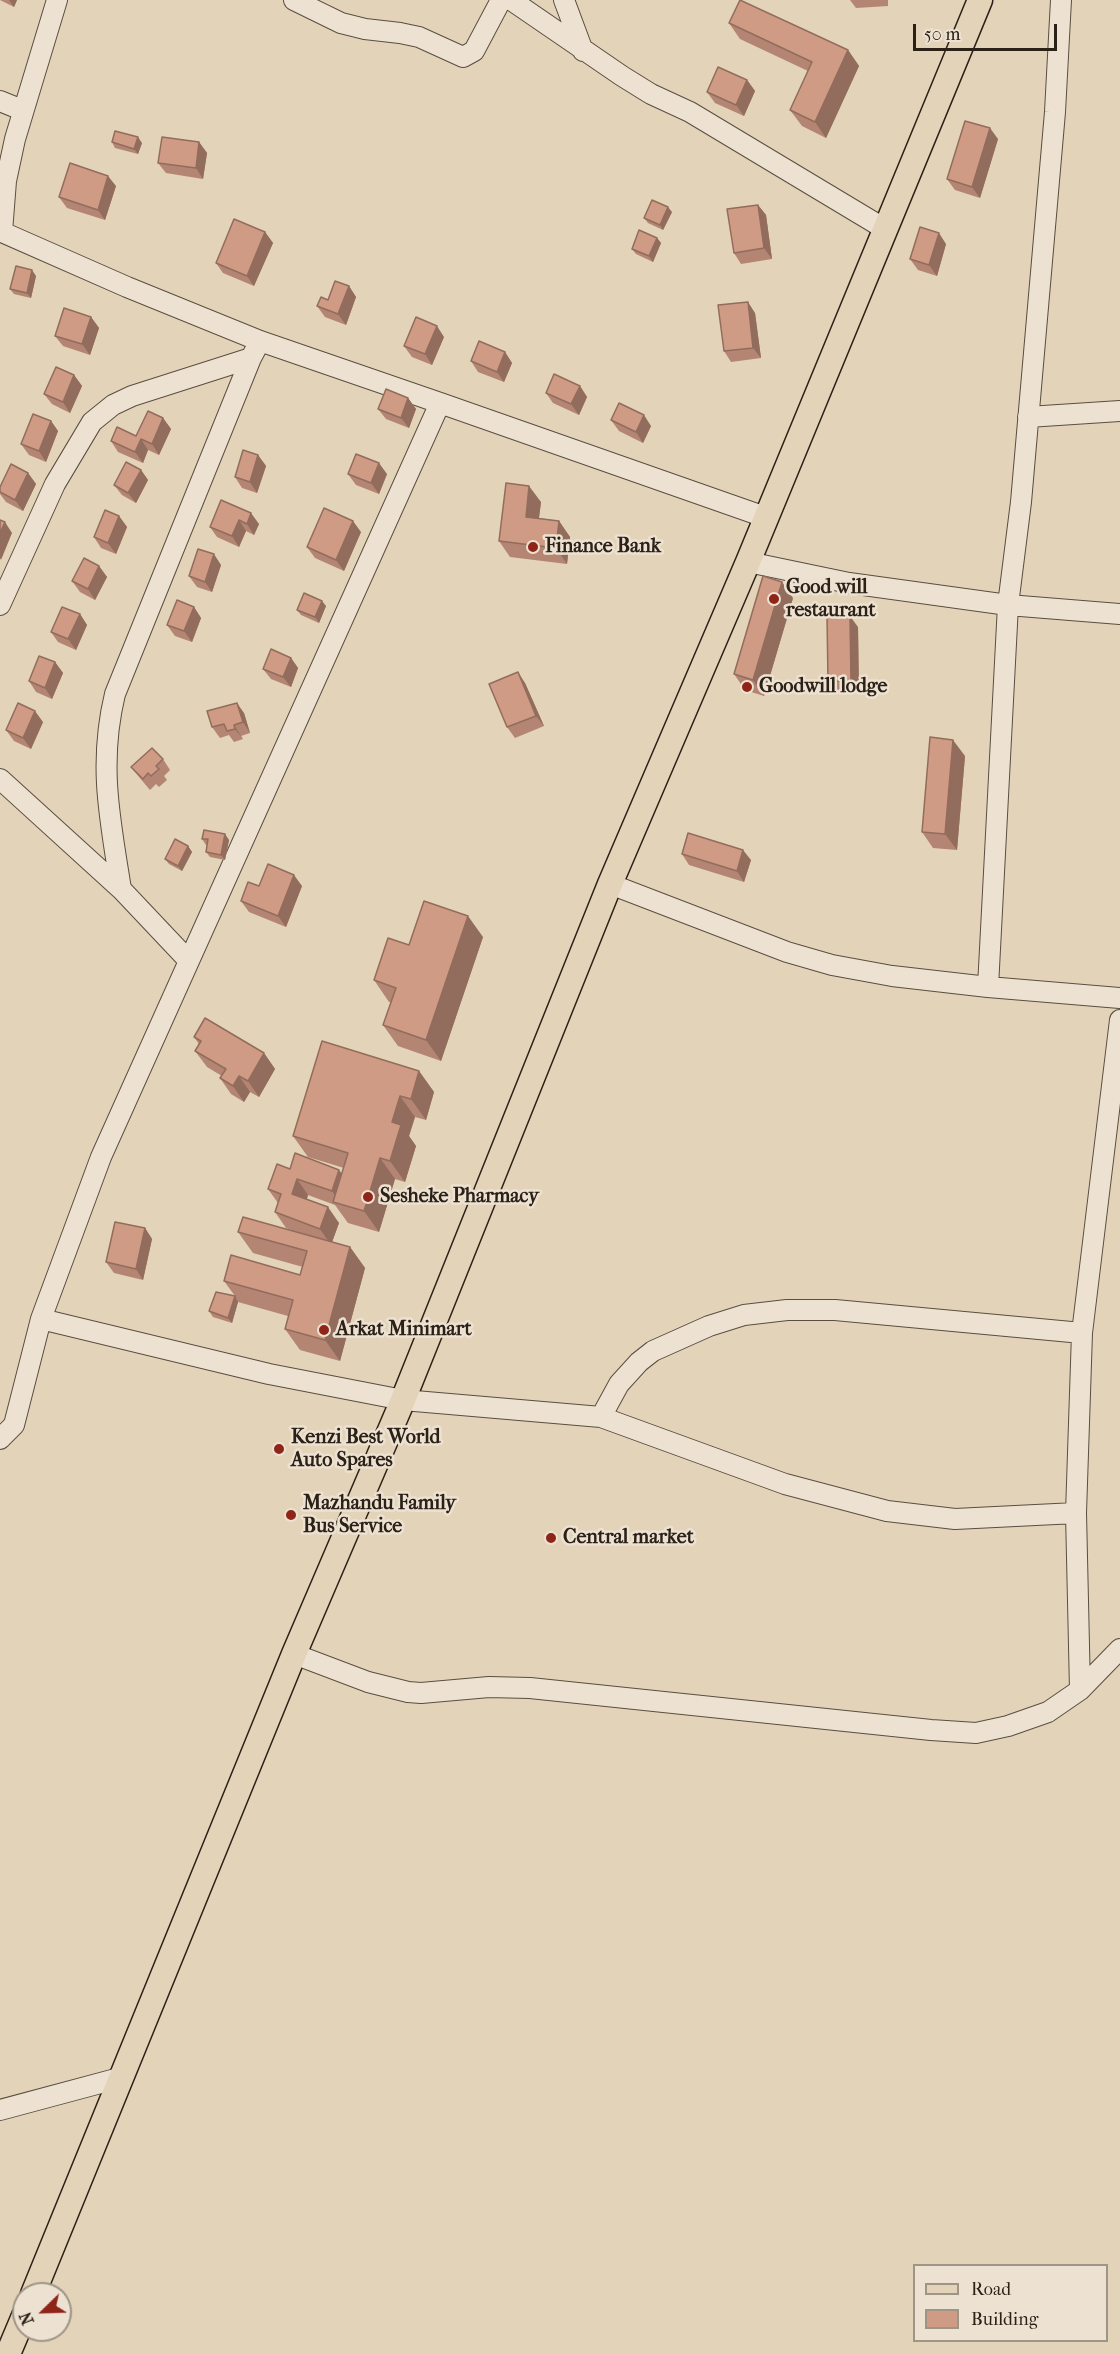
<!DOCTYPE html>
<html>
<head>
<meta charset="utf-8">
<style>
  body { margin:0 }
  #map { position:relative; width:1120px; height:2354px; overflow:hidden; background:#e3d3b9; font-family:"IM FELL French Canon",serif }
  canvas { display:block }
  .legend { position:absolute; left:913px; top:2264px; width:195px; height:78px; box-sizing:border-box; background:#ede2d2; border:2px solid #9f9587; margin:0; padding:8px 10px; list-style:none; font-size:18px; color:#2b2117 }
  .legend li { display:flex; align-items:center; gap:12px; height:30px }
  .legend b { width:30px; border:2px solid #9f9587 }
  .north { position:absolute; left:12px; top:2282px; width:60px; height:60px; box-sizing:border-box; background:#ede2d2; border:2px solid #9f9587; border-radius:50%; rotate:247deg; font-size:16px; font-weight:700; line-height:24px; text-align:center; color:#2b2117 }
  .north::after { content:''; display:block; margin:auto; width:21px; height:27px; background:#8f2418; clip-path:polygon(50% 0,100% 100%,50% 72%,0 100%) }
  .scale { position:absolute; left:913px; top:24px; width:144px; height:27px; box-sizing:border-box; border:3px solid #2b2117; border-top:0; padding-left:8px; font-size:18px; line-height:21px; white-space:nowrap; color:#2b2117; -webkit-text-stroke:4px #ede2d2; paint-order:stroke }
</style>
</head>
<body>
<div id="map">
<canvas width="1120" height="2354"></canvas>
<ul class="legend">
<li><b style="height:8px;background:#e3d3b9"></b>Road</li>
<li><b style="height:16px;background:#d09b84"></b>Building</li>
</ul>
<div class="north">N</div>
<div class="scale">50 m</div>
</div>
<script>
const g = document.querySelector('canvas').getContext('2d');
g.lineJoin = 'round';
function strokePath(path, color, width, dash) {
  g.strokeStyle = color;
  g.lineWidth = width;
  g.lineCap = dash ? 'butt' : 'round';
  g.setLineDash(dash || []);
  g.stroke(path);
}
function fill(path, color) {
  g.fillStyle = color;
  g.fill(path, 'evenodd');
}
function write(font, color, halo, rows, align = 'center') {
  g.font = font + ' "IM FELL French Canon",serif';
  g.lineWidth = 5;
  g.setLineDash([]);
  g.textBaseline = 'middle';
  g.strokeStyle = halo;
  g.fillStyle = color;
  for (const [text, x, y, turn = 0] of rows) {
    g.save();
    g.translate(x, y);
    g.rotate((+turn || 0) * Math.PI / 180);
    g.textAlign = isNaN(turn) ? turn : align;
    if (halo) g.strokeText(text, 0, 0);
    g.fillText(text, 0, 0);
    g.restore();
  }
}
const minor = new Path2D(`
  M57 0 15 139 6 181 2 232 127 287 260 341 440 403
  M294 0 341 23 365 29 400 33 419 37 463 57 474 51 501 0
  M511 0 622 76 651 94 690 112 885 229
  M564 0 583 51
  M0 101 22 110
  M1028 417 1120 411
  M748 562 849 583 1008 605 1120 614
  M0 605 55 484 92 422 113 405 132 396 251 358
  M0 779 121 889 189 961 440 403 765 517
  M610 884 787 952 832 965 892 976 988 987 1120 998
  M121 889C110 820 98 764 115 694L251 358 260 341
  M988 987 1008 605 1021 502 1055 112 1061 0
  M41 1319 101 1157 189 961
  M601 1417 619 1384 639 1362 653 1351 709 1326 744 1315 787 1310H835L1082 1333
  M0 1439 14 1425 41 1319 269 1374 403 1400 601 1417 785 1484 887 1511 955 1519 1076 1513
  M294 1654 368 1682 408 1692 421 1693 489 1687 530 1688 931 1730 976 1733 1008 1726 1048 1712 1080 1690 1120 1649
  M1080 1690 1076 1513 1082 1333 1120 1020
  M0 2110 123 2077`);
const major = new Path2D(`
  M33 2294 294 1654 403 1400 610 884 748 562 980 0
  M8 2354 24 2316`);
const wall = new Path2D(`
  M0 0H17L14 7Z
  M850 0H888V6L856 8Z
  M729 23 848 50 859 66 826 138 802 126 790 110 808 71 740 39Z
  M747 80 755 91 744 116 715 103 707 92Z
  M998 139 980 198 955 190 947 179Z
  M112 142 142 143 138 154 115 148Z
  M199 142 207 153 203 179 166 173 158 163Z
  M116 186 105 220 67 208 59 197Z
  M758 205 766 215 772 259 741 264 734 253Z
  M672 212 663 230 648 223 644 218Z
  M265 232 273 243 254 286 223 273 216 263Z
  M657 238 661 243 653 262 636 254 632 249Z
  M946 244 937 276 918 270 910 259Z
  M36 276 31 298 14 294 10 289Z
  M349 286 356 297 346 325 325 317 317 306Z
  M755 313 761 358 731 362 724 351Z
  M91 317 99 328 90 355 63 346 55 336Z
  M444 337 432 365 412 357 404 346Z
  M505 352 512 363 504 382 478 372 471 361Z
  M74 375 82 386 70 413 52 404 44 394Z
  M580 386 587 397 579 415 553 403 546 393Z
  M408 398 416 409 409 428 386 419 378 409Z
  M163 418 171 429 159 455 148 450 143 463 118 452 111 441 136 436Z
  M611 420 651 426 643 443 619 431Z
  M51 421 58 431 46 462 29 455 21 444Z
  M258 455 266 466 257 493 242 488 235 477Z
  M141 470 148 480 136 503 122 495 114 485Z
  M28 473 36 484 23 511 6 502 0 494V487Z
  M348 474H387L379 494 356 485Z
  M221 500 259 524 254 535 246 531 239 547 217 537 210 527Z
  M541 502 539 518 559 521 570 537 567 564 510 557 499 541Z
  M119 516 127 527 116 554 101 548 94 537Z
  M361 532 344 571 315 558 307 547Z
  M221 565 212 592 197 587 189 576Z
  M99 566 107 577 95 600 80 592 72 581Z
  M793 598 764 696 745 690 734 674Z
  M326 606 319 623 301 615 297 610Z
  M194 607 201 618 192 642 175 636 167 625Z
  M80 614 87 625 76 650 58 642 51 632Z
  M858 627 859 692H835L828 681Z
  M291 658 298 668 291 687 271 679 263 669Z
  M55 662 63 673 52 699 36 692 29 681Z
  M525 683 544 726 515 738 507 727Z
  M244 713 250 733 241 736 243 739 234 742 229 735 220 738 212 727Z
  M43 722 31 749 14 741 6 730Z
  M965 756 957 850 933 848 922 832Z
  M163 759 170 770 164 776 167 780 159 787 156 784 150 790 139 777 131 767Z
  M204 830 229 840 225 860 210 857 206 852 207 845H206L202 839Z
  M188 846 192 852 182 871 169 864 165 859Z
  M682 854 751 860 744 882 689 865Z
  M259 886H302L286 927 249 912 241 901Z
  M483 937 441 1061 398 1046 383 1025 391 1002H389L374 980 409 945Z
  M194 1037 264 1053 275 1069 259 1097 250 1092 244 1102 231 1094 220 1078 222 1076 207 1067 195 1051 199 1044Z
  M419 1071 434 1092 426 1120 415 1117 409 1136 416 1146 405 1182 395 1179 379 1232 348 1223 335 1205 308 1195 307 1199 339 1223 332 1242 350 1247 365 1268 340 1361 300 1350 285 1329 288 1316 238 1302 232 1323 213 1317 209 1311 235 1296 224 1281 300 1275 303 1267 253 1253 238 1232 294 1231 286 1228 275 1212 278 1203 268 1189 290 1169 342 1173 344 1168 308 1157 293 1136Z
  M145 1228 152 1239 143 1280 114 1273 106 1262Z`);
const shadedWall = new Path2D(`
  M9 0H17L14 7Z
  M848 50 859 66 826 138 815 122Z
  M747 80 755 91 744 116 736 105Z
  M990 128 998 139 980 198 972 187Z
  M138 137 142 143 138 154 134 149Z
  M199 142 207 153 203 179 196 168Z
  M108 176 116 186 105 220 98 210Z
  M758 205 766 215 772 259 764 248Z
  M668 207 672 212 663 230 660 225Z
  M265 232 273 243 254 286 247 276Z
  M939 233 946 244 937 276 929 265Z
  M657 238 661 243 653 262 649 256Z
  M32 270 36 276 31 298 27 293Z
  M349 286 356 297 346 325 338 314Z
  M748 302 755 313 761 358 753 348Z
  M91 317 99 328 90 355 82 344Z
  M437 326 444 337 432 365 425 354Z
  M505 352 512 363 504 382 497 372Z
  M74 375 82 386 70 413 63 402Z
  M580 386 587 397 579 415 571 404Z
  M408 398 416 409 409 428 401 418Z
  M644 415 651 426 643 443 636 432Z
  M163 418 171 429 159 455 152 444Z
  M51 421 58 431 46 462 39 451Z
  M141 439 148 450 143 463 135 452Z
  M258 455 266 466 257 493 250 482Z
  M379 463 387 474 379 494 371 483Z
  M141 470 148 480 136 503 128 493Z
  M28 473 36 484 23 511 15 500Z
  M529 486 541 502 537 533 526 517Z
  M251 513 259 524 254 535 247 524Z
  M119 516 127 527 116 554 108 543Z
  M239 520 246 531 239 547 232 536Z
  M353 521 361 532 344 571 336 560Z
  M559 521 570 537 567 564 556 548Z
  M5 522 12 533 1 560 0 558V533Z
  M214 554 221 565 212 592 205 582Z
  M99 566 107 577 95 600 88 589Z
  M782 582 793 598 764 696 753 680Z
  M322 601 326 606 319 623 315 617Z
  M194 607 201 618 192 642 184 631Z
  M80 614 87 625 76 650 68 639Z
  M850 616 858 627 859 692 851 681Z
  M291 658 298 668 291 687 283 677Z
  M55 662 63 673 52 699 45 688Z
  M518 672 525 683 544 726 536 716Z
  M237 703 244 713 250 733 243 722Z
  M35 711 43 722 31 749 23 738Z
  M234 725 241 736 243 739 235 729Z
  M953 740 965 756 957 850 945 834Z
  M225 834 229 840 225 860 221 855Z
  M188 846 192 852 182 871 178 866Z
  M743 850 751 860 744 882 737 871Z
  M294 875 302 886 286 927 278 916Z
  M468 916 483 937 441 1061 426 1040Z
  M264 1053 275 1069 259 1097 248 1081Z
  M419 1071 434 1092 426 1120 411 1099Z
  M239 1076 250 1092 244 1102 233 1086Z
  M400 1096 415 1117 409 1136 416 1146 405 1182 390 1161 392 1122Z
  M380 1158 395 1179 379 1232 364 1211Z
  M339 1170 351 1186 341 1204 332 1191Z
  M297 1179 308 1195 303 1210 292 1194Z
  M328 1207 339 1223 331 1245 320 1229Z
  M145 1228 152 1239 143 1280 136 1269Z
  M350 1247 365 1268 340 1361 325 1340Z
  M235 1296 238 1302 232 1323 228 1318Z`);
const building = new Path2D(`
  M740 0 848 50 815 122 790 110 812 62 729 23Z
  M718 67 747 80 736 105 707 92Z
  M965 121 990 128 972 187 947 179Z
  M115 131 138 137 134 149 112 142Z
  M162 137 199 142 196 168 158 163Z
  M70 163 108 176 98 210 59 197Z
  M652 200 668 207 660 225 644 218Z
  M758 205 764 248 734 253 727 209Z
  M234 219 265 232 247 276 216 263Z
  M920 227 939 233 929 265 910 259Z
  M639 230 657 238 649 256 632 249Z
  M16 266 32 270 27 293 10 289Z
  M335 281 349 286 338 314 317 306 321 297 328 300Z
  M748 302 753 348 724 351 718 305Z
  M64 308 91 317 82 344 55 336Z
  M416 317 437 326 425 354 404 346Z
  M479 341 505 352 497 372 471 361Z
  M56 367 74 375 63 402 44 394Z
  M554 374 580 386 571 404 546 393Z
  M386 389 408 398 401 418 378 409Z
  M619 403 644 415 636 432 611 420Z
  M148 411 163 418 152 444 141 439 135 452 111 441 117 427 136 436Z
  M33 414 51 421 39 451 21 444Z
  M243 450 258 455 250 482 235 477Z
  M356 454 379 463 371 483 348 474Z
  M126 462 141 470 128 493 114 485Z
  M11 464 28 473 15 500 0 492V487Z
  M506 483 529 486 526 517 559 521 556 548 499 541Z
  M221 500 251 513 247 524 239 520 232 536 210 527Z
  M324 508 353 521 336 560 307 547Z
  M105 510 119 516 108 543 94 537Z
  M0 520 5 522 0 533Z
  M198 549 214 554 205 582 189 576Z
  M84 558 99 566 88 589 72 581Z
  M763 576 782 582 753 680 734 674Z
  M304 593 322 601 315 617 297 610Z
  M177 600 194 607 184 631 167 625Z
  M62 607 80 614 68 639 51 632Z
  M827 616H850L851 681H828Z
  M271 649 291 658 283 677 263 669Z
  M39 656 55 662 45 688 29 681Z
  M518 672 536 716 507 727 489 684Z
  M18 703 35 711 23 738 6 730Z
  M237 703 243 722 234 725 235 729 227 731 224 724 212 727 207 711Z
  M930 737 953 740 945 834 922 832Z
  M152 748 163 759 156 766 159 769 151 776 148 773 143 779 131 767Z
  M204 830 225 834 221 855 206 852 208 839H202Z
  M688 833 743 850 737 871 682 854Z
  M175 839 188 846 178 866 165 859Z
  M268 864 294 875 278 916 241 901 248 882 259 886Z
  M424 901 468 916 426 1040 383 1025 396 988 374 980 388 938 409 945Z
  M205 1018 264 1053 248 1081 239 1076 233 1086 220 1078 226 1069 195 1051 201 1041 194 1037Z
  M322 1041 419 1071 411 1099 400 1096 392 1122 401 1125 390 1161 380 1158 364 1211 333 1202 348 1153 293 1136Z
  M295 1153 339 1170 332 1191 297 1179 292 1194 328 1207 320 1229 275 1212 281 1194 268 1189 277 1164 290 1169Z
  M243 1217 350 1247 325 1340 285 1329 293 1300 224 1281 231 1255 300 1275 307 1251 238 1232Z
  M115 1222 145 1228 136 1269 106 1262Z
  M216 1292 235 1296 228 1318 209 1311Z`);
const markers = [
  [533,547,6,"#8f2418"],
  [774,599,6,"#8f2418"],
  [747,687,6,"#8f2418"],
  [368,1197,6,"#8f2418"],
  [324,1330,6,"#8f2418"],
  [279,1449,6,"#8f2418"],
  [291,1515,6,"#8f2418"],
  [551,1538,6,"#8f2418"]
];
const poiNames = [
  ["Finance Bank",545,547],
  ["Good will",786,588],
  ["restaurant",786,611],
  ["Goodwill lodge",759,687],
  ["Sesheke Pharmacy",380,1197],
  ["Arkat Minimart",336,1330],
  ["Kenzi Best World",291,1438],
  ["Auto Spares",291,1461],
  ["Mazhandu Family",303,1504],
  ["Bus Service",303,1527],
  ["Central market",563,1538]
];
strokePath(minor, '#594e40', 22);
strokePath(major, '#2b2117', 27);
strokePath(minor, '#ede2d2', 20);
strokePath(major, '#e3d3b9', 24);
fill(wall, '#b38572');
fill(shadedWall, '#926c5c');
fill(building, '#d09b84');
strokePath(building, '#926c5c', 1.5);
for (const [x, y, r, color] of markers) {
  const dot = new Path2D();
  dot.arc(x, y, r, 0, 2 * Math.PI);
  g.fillStyle = color;
  g.fill(dot);
  strokePath(dot, '#ede2d2', 2);
}
write('bold 20px', '#2b2117', '#ede2d2', poiNames, 'left');
</script>
</body>
</html>
